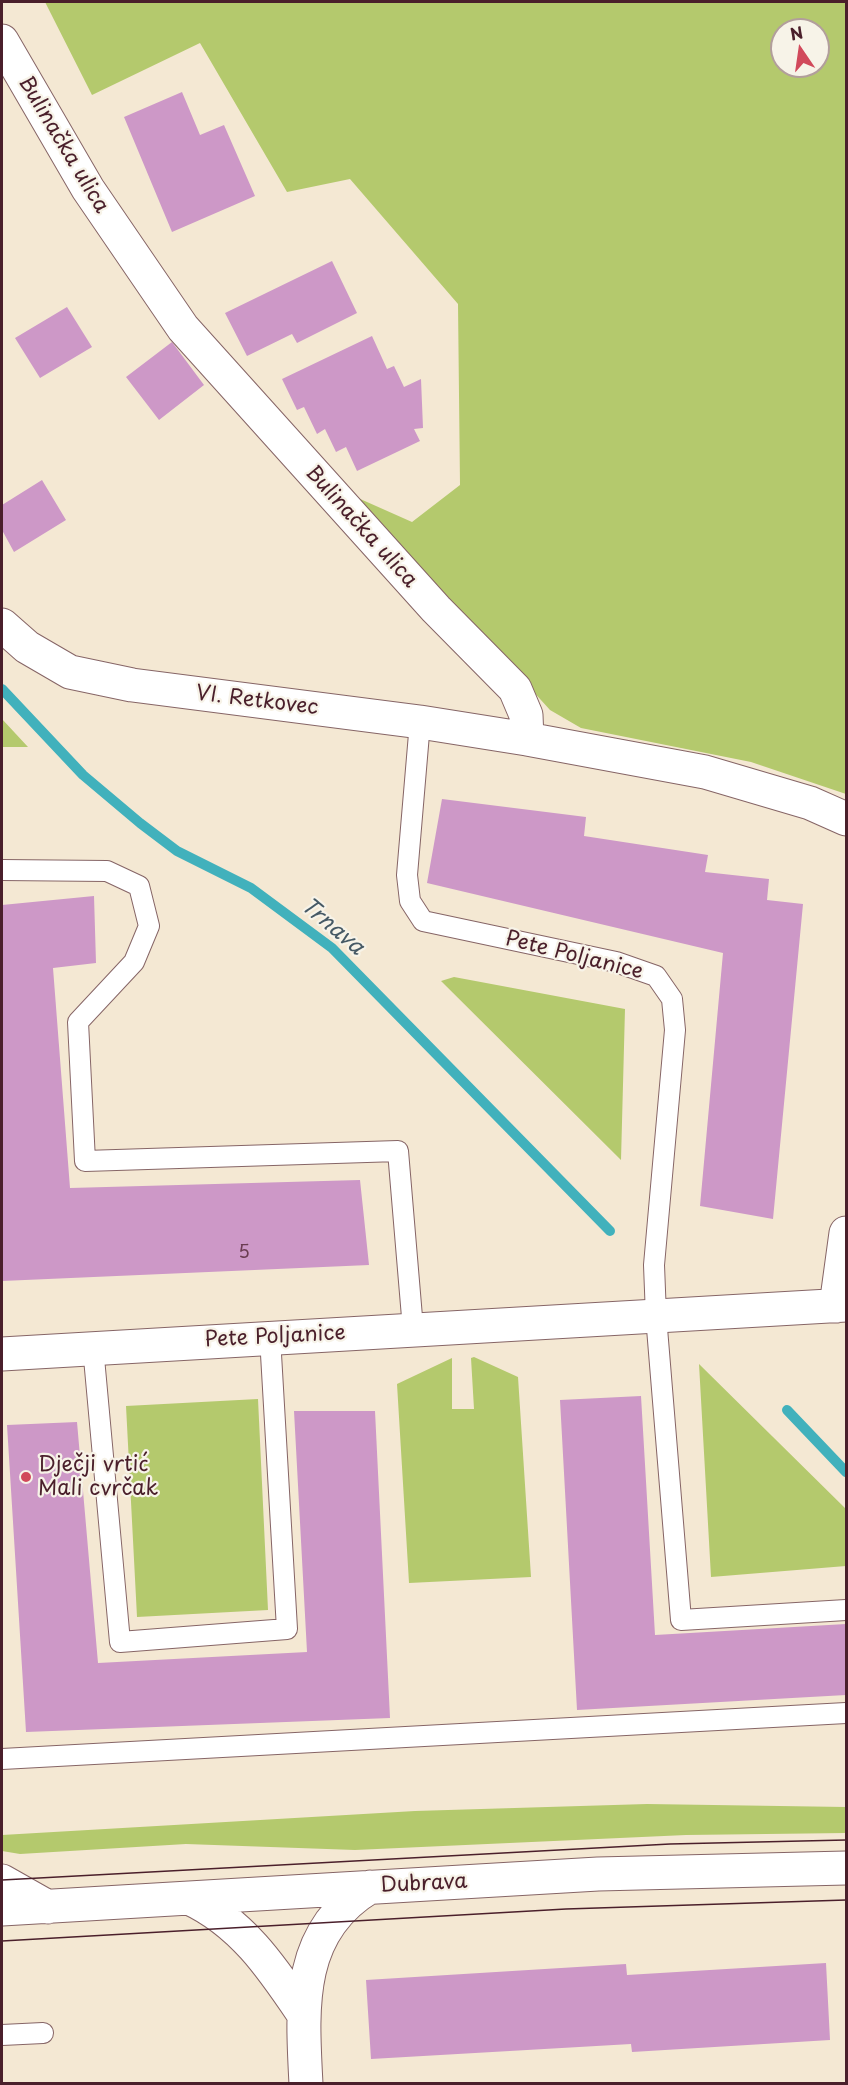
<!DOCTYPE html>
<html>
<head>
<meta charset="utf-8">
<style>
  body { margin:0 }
  #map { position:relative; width:848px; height:2085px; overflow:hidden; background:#f4e8d3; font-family:"Playpen Sans",sans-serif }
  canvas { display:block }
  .frame { position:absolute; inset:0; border:3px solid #4a1f2b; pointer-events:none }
  .north { position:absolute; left:770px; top:18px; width:60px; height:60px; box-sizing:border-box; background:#f7f3e8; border:2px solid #b29e9c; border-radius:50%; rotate:347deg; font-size:16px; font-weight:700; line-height:24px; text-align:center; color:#4a1f2b }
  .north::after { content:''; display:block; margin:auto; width:21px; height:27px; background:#d1495b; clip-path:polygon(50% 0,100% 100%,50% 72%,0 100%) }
</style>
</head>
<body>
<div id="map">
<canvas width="848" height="2085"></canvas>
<div class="frame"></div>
<div class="north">N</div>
</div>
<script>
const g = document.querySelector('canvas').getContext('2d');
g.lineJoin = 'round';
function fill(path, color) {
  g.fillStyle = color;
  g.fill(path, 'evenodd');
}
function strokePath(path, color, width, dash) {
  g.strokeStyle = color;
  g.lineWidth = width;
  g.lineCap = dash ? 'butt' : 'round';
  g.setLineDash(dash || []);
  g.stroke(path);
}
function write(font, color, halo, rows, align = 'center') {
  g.font = font + ' "Playpen Sans",sans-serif';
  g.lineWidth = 4.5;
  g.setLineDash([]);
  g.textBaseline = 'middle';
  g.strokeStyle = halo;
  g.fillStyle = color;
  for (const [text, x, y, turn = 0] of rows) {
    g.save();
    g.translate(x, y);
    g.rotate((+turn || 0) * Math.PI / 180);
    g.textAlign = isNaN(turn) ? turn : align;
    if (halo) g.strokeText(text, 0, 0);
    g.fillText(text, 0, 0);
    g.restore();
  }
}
const green = new Path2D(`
  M45 2H846V794L751 762 581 728 550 710 358 498 412 522 460 485 458 304 350 179 287 192 200 43 92 95ZM782 30H818V66H782Z
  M2 719 28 747H2Z
  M454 977 625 1009 621 1160 441 981Z
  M474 1357 518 1377 531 1577 409 1583 397 1384 452 1358V1409H474L471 1358Z
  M699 1364 846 1509V1566L711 1577Z
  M258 1399 268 1610 137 1617 126 1406Z
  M647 1804 846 1807V1833L686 1835 355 1850 186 1844 20 1854 2 1851V1835L415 1811Z`);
const stream = new Path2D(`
  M2 689 83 775 140 823 177 851 251 888 332 948 610 1231
  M787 1410 846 1472`);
const building = new Path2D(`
  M182 92 200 135 224 125 255 196 172 232 124 117Z
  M332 261 357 313 297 343 292 334 247 356 225 313Z
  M67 307 92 347 40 378 15 338Z
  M372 336 387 369 394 366 404 387 421 379 423 428 414 429 420 441 357 471 346 447 336 452 325 429 317 434 304 407 297 410 282 379Z
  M172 342 204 385 159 420 126 377Z
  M42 480 66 520 14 552 2 530V505Z
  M442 799 586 817 584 836 708 855 705 872 769 879 767 900 803 904 773 1219 700 1206 723 953 427 883Z
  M94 896 96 963 53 968 70 1188 360 1180 369 1265 2 1281V905Z
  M641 1396 655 1635 846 1624V1695L577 1710 560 1400Z
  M294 1411H375L390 1718 26 1732 7 1425 77 1422 98 1663 307 1652Z
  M826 1963 830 2040 632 2052 631 2044 371 2059 366 1980 626 1964 627 1975Z`);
const lane = new Path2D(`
  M420 722 407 875 410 901 423 921 616 962 656 976 672 999 675 1030 654 1265 656 1316 681 1620 846 1610
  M2 870 107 871 139 886 149 926 134 962 78 1022 85 1161 398 1151 413 1329
  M93 1347 120 1642 287 1629 270 1337
  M2 1759 846 1713
  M2 2035 43 2033`);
const street = new Path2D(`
  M2 41 88 189 183 328 436 609 515 689 526 715 527 739
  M2 625 27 647 70 672 132 685 420 722 527 739 705 772 810 803 846 819
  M836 1306 846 1233
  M2 1354 846 1305`);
const secondary = new Path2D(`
  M2 1881 48 1907
  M189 1898C241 1922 271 1966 302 2012
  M2 1909 598 1874 846 1868
  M306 2084C302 2008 296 1931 370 1887`);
const tram = new Path2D(`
  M2 1880 670 1844 846 1840
  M2 1941 566 1909 846 1900`);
const markers = [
  [26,1477,6,"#d1495b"]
];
const numberNames = [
  ["5",244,1253]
];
const streetNames = [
  ["Bulinačka ulica",63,145,59],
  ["Bulinačka ulica",361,527,48],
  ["VI. Retkovec",257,701,7],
  ["Pete Poljanice",574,956,14],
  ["Pete Poljanice",275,1337,-3],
  ["Dubrava",424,1884,-3]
];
const poiNames = [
  ["Dječji vrtić",38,1465],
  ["Mali cvrčak",38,1489]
];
const waterNames = [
  ["Trnava",332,927,40]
];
fill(green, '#b4c96d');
strokePath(stream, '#41b1bc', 10);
fill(building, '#cd98c7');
strokePath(lane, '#866566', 22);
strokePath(street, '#866566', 35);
strokePath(secondary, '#866566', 35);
strokePath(lane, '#fff', 20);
strokePath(street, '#fff', 33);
strokePath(secondary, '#fff', 33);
strokePath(tram, '#4a1f2b', 1.5);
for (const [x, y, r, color] of markers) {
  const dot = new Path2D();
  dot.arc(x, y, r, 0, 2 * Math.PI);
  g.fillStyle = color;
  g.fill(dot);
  strokePath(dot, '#f7f3e8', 2);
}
write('18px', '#6b3d52', null, numberNames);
write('21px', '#4a1f2b', '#f7f3e8', streetNames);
write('21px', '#4a1f2b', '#f7f3e8', poiNames, 'left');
write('italic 22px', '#465965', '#f7f3e8', waterNames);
</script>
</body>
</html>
